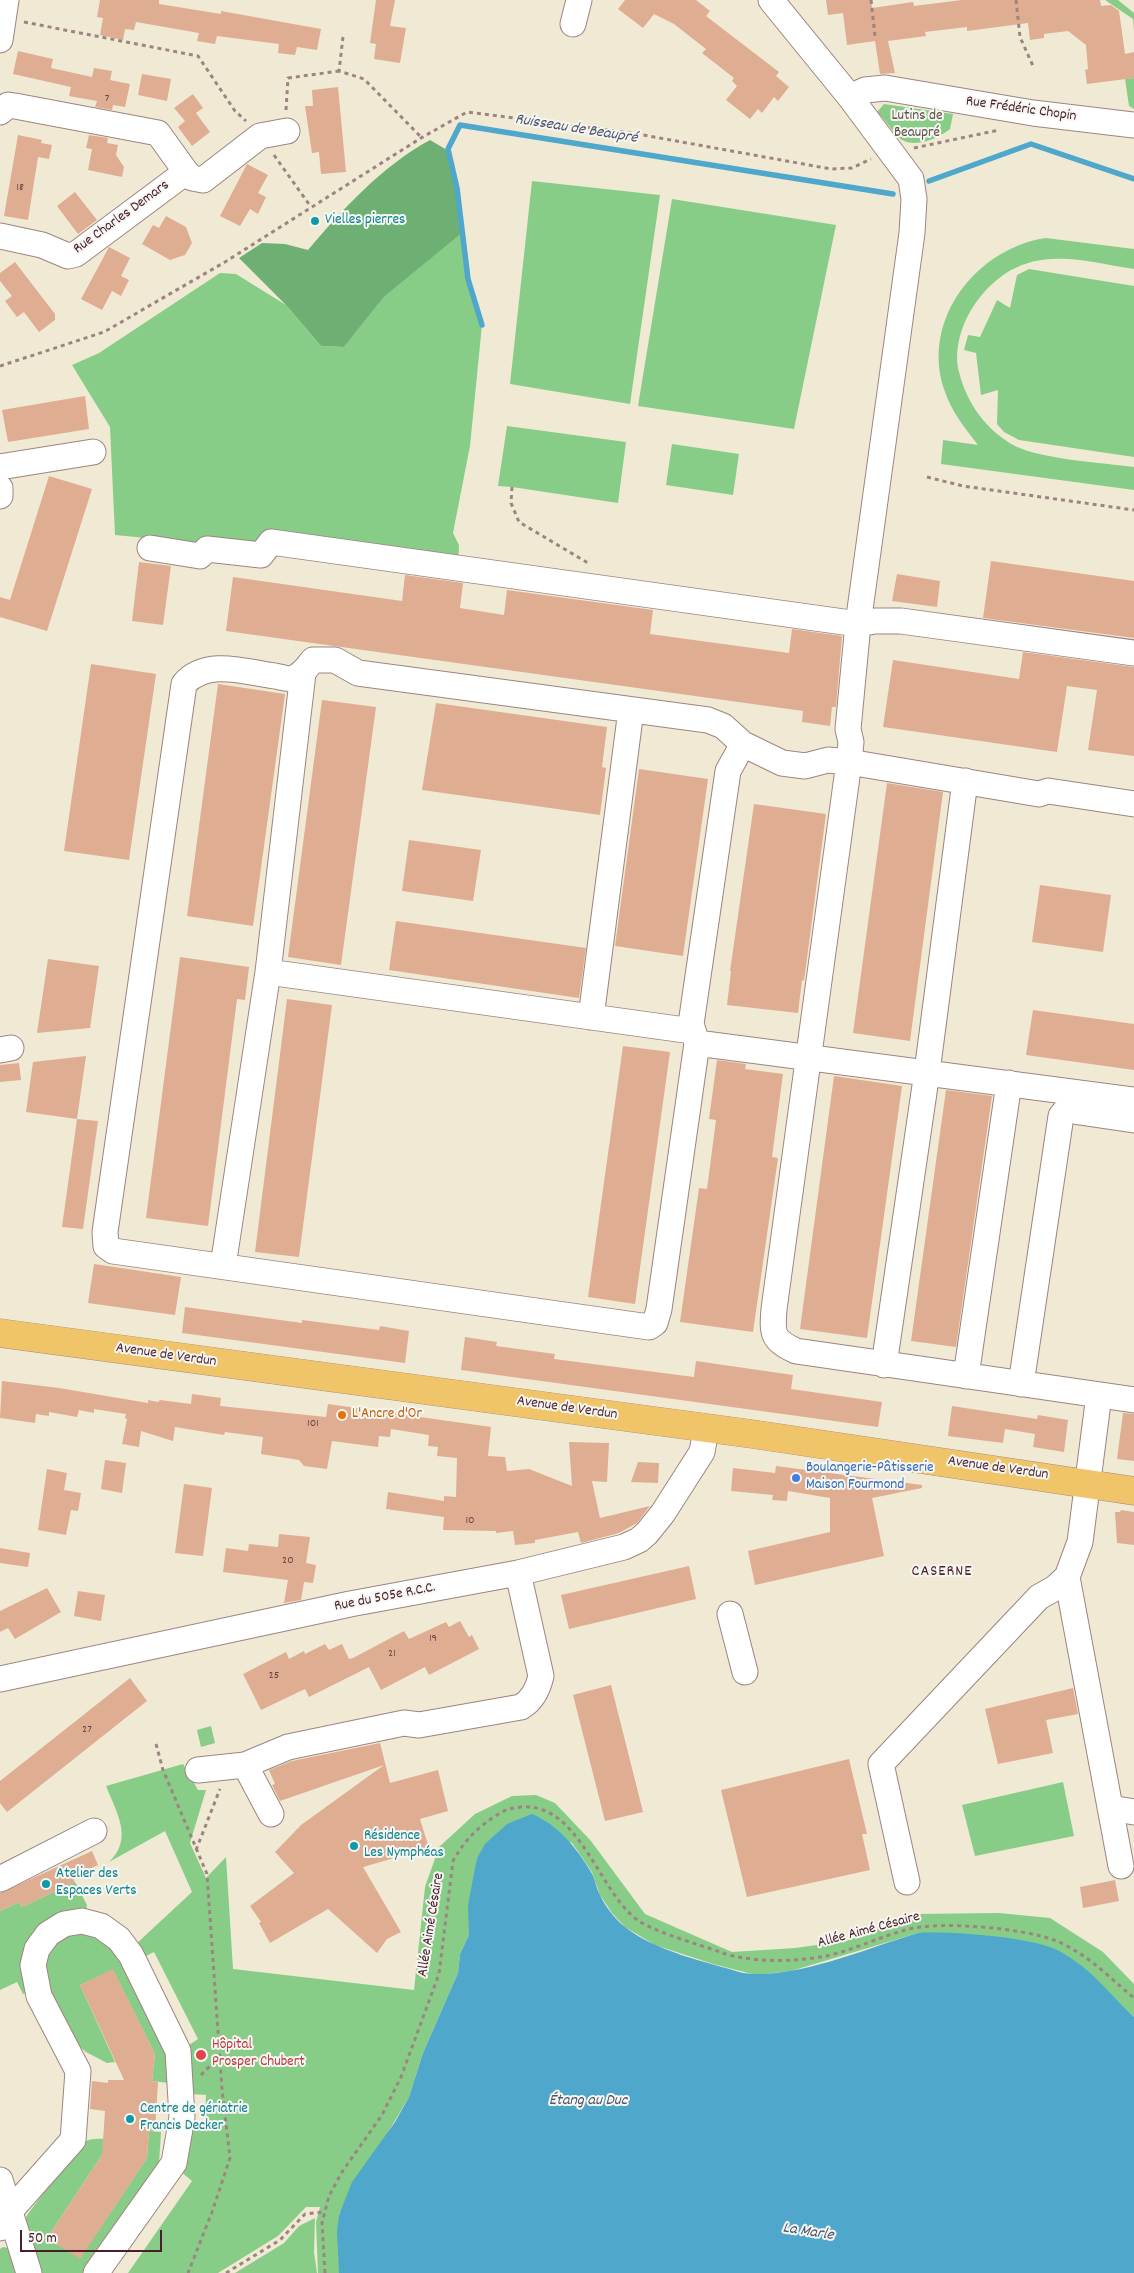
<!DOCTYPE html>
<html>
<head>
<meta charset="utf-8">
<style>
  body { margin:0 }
  #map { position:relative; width:1134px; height:2273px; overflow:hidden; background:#f0ead5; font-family:Dekko,sans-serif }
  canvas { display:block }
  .scale { position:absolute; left:20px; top:2230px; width:142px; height:22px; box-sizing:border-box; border:2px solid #4a1f2b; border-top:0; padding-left:6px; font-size:15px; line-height:18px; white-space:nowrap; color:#4a1f2b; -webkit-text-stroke:4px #f6f6f2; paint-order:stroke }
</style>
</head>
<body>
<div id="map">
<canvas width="1134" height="2273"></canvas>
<div class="scale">50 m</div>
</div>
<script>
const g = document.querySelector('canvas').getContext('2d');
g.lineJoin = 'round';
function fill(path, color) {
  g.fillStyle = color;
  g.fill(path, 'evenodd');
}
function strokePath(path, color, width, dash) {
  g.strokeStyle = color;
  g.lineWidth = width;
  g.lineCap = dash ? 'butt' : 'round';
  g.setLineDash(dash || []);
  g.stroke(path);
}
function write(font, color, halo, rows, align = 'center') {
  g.font = font + ' Dekko,sans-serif';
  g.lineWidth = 4;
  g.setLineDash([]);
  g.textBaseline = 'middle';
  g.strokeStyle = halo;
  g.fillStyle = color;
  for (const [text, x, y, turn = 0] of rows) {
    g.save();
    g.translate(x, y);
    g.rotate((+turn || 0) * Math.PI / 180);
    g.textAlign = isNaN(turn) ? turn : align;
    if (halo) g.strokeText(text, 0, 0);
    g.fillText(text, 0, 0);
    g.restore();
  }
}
const green = new Path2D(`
  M1105 0H1118L1134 13V31L1133 19Z
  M1134 78V109L1129 106 1125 79Z
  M884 104 953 114 950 129C938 139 912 150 898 137 891 129 885 119 877 112Z
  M532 181 660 195 630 404 510 384Z
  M672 199 836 225 794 429 638 406Z
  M463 231 468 279 482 325 470 446 453 533 459 545 458 568 115 535 110 427 72 365 99 353 220 273 236 274 286 305 321 346 344 347 384 297Z
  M1046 238 1134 249V269C1099 264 1059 252 1025 264 985 277 949 329 959 372 967 404 986 430 1015 446 1041 459 1103 463 1134 467V490L941 464 943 440 978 445C964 427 951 411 944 389 921 319 977 248 1046 238Z
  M1029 269 1134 286V457L1019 440 1004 432 997 424 998 390 981 395 976 353 964 350 968 335 980 337 997 300 1010 308 1017 275Z
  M507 426 626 442 618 503 512 487 498 486Z
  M672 444 739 454 733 495 666 485Z
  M211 1726 215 1743 201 1747 197 1730Z
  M183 1764 198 1790H206L190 1843 206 1878 226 1857 233 1969 414 1990 425 1887 439 1847 475 1814 512 1796 536 1795 555 1803 591 1841 645 1914 732 1952 795 1948 846 1941 915 1914 999 1913 1050 1918 1103 1952 1134 1984V2017L1076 1962 1023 1941 950 1933H918L791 1971 756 1975 713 1964 655 1945 625 1927 612 1913 600 1895 592 1872 572 1843 507 1824 477 1858 469 1935 460 1954 458 1973 423 2053 409 2097 339 2214V2273H318L316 2222 320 2207H306L278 2236 218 2273H128L192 2181 180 2171 188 2124 205 2125 206 2095 190 2094 186 2047 198 2039 154 1952 142 1958 135 1945 192 1892 165 1831 109 1862C134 1838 116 1812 106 1786Z
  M1063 1782 1074 1836 975 1856 962 1805Z
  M75 1882 87 1905 86 1913 61 1918 29 1992 23 1994 17 1982 0 1990V1911L19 1902 22 1907Z
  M75 1930 107 1936 173 2054 169 2083 152 2081 155 2054 113 1970 80 1985 115 2062 107 2063 86 2052 73 2041 42 1984 47 1949Z
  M149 2131 161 2132 159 2164 84 2273H40L25 2225V2218L75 2150C84 2140 90 2138 104 2139L108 2146 47 2238 80 2258 147 2158Z
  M315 2218 314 2252 317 2273H235L284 2243 299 2226Z
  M3 2247C15 2248 17 2264 21 2273H0V2249Z`);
const forest = new Path2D(`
  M430 140 447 150 460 202 464 231 384 297 344 347 321 346 286 305 239 258 262 243 285 244 308 250C343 209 382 166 430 140Z`);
const water = new Path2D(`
  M532 1814C559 1826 576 1847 591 1872 595 1878 596 1887 599 1893 604 1905 615 1919 625 1927 655 1951 706 1962 743 1973 795 1980 867 1948 918 1933 950 1931 1027 1937 1055 1949 1062 1952 1069 1957 1075 1961 1097 1976 1114 1999 1134 2017V2273H339L337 2231 339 2215 352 2182 395 2122 409 2097 423 2053 458 1973 460 1954 469 1935 468 1905 477 1858 485 1844 507 1824Z`);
const stream = new Path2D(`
  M929 181 1031 144 1134 179
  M482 325 468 279 457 188 448 149 460 125 893 194`);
const building = new Path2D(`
  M100 0H159V4L221 14V11L321 29 317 50 297 47 295 55 278 53 279 44 217 36 215 44 197 41 199 33 136 22 134 30 125 29 123 40 100 35 103 18 97 17Z
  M376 0H395L390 26 406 28 400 63 374 59 376 44 370 43Z
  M625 0H696L710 11 706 16 779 72 776 76 789 87 778 101 774 97 762 113 758 109 750 119 726 100 737 86 732 81 734 78 702 53 706 49 674 24 654 14 643 28 618 9Z
  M826 0H871L872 8 913 2 914 6 962 0H1100L1101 6 1111 5 1119 11 1125 54 1134 52V78L1087 84 1085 70 1088 69 1086 45 1068 31 1044 34V38L1030 40 1028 23 967 31V27L925 32 926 36 888 41 895 73 880 74 875 41 847 45 843 13 828 15Z
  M18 51 53 59 51 68 92 77 94 68 112 71 110 80 130 84 125 107 113 105 112 110 95 107 97 101 69 96 71 87 13 74Z
  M142 74 171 79 167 101 138 95Z
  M338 87 346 172 321 174 319 152 312 153 305 106H313L312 90Z
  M193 94 203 108 196 113 210 132 192 146 178 127 185 121 174 108Z
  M18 135 42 140 41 143 52 145 49 159 38 157 28 220 4 216Z
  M89 135 108 138 107 143 118 145 116 155 124 167 122 177 88 170 92 149 86 148Z
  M247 164 268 175 258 193 266 197 258 214 250 209 240 226 220 216Z
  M75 192 97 220 78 234 57 206Z
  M166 216 186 227 192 243 185 255 170 260 142 244 153 225 159 228Z
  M109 247 130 258 121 276 129 280 121 296 112 291 102 310 81 299Z
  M15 262 55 314V320L39 332 24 312 17 317 5 301 12 296 0 281V273Z
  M85 396 89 429 8 442 2 410Z
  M49 476 92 489 47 631 0 617V597L10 600Z
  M991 561 1134 581V638L983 618Z
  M139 562 171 566 163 625 132 621Z
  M897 574 940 581 937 607 892 601Z
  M405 575 463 583 460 608 504 615 507 590 653 610 650 634 789 653 792 629 842 636 836 707H832L830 726 802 722 803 711 226 631 233 577 402 601Z
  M1023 652 1134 667V756L1088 750 1097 690 1067 686 1057 752 883 727 893 660 1019 679Z
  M91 664 156 674 129 860 64 851Z
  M218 684 285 694 253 926 187 916Z
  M322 700 376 707 341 965 288 957Z
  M436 703 607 727 602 767 606 768 600 815 422 790Z
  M639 769 708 779 683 956 615 946Z
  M887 783 943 792 910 1041 853 1033Z
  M754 804 826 814 804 981 802 980 798 1013 727 1005 731 971H730Z
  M409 840 481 850 473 901 402 891Z
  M1040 885 1111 895 1103 952 1032 942Z
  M396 921 586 948 579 998 389 970Z
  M180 957 249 967 245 1000 237 999 208 1226 146 1218Z
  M48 959 99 966 90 1028 37 1033Z
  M287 999 332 1005 299 1257 255 1252Z
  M1033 1010 1134 1024V1070L1026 1055Z
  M623 1046 670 1052 635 1304 588 1297Z
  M86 1056 77 1119 26 1112 33 1062Z
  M717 1060 746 1064 745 1069 783 1074 772 1157 778 1158 753 1332 680 1322 699 1188 707 1189 716 1120 709 1119Z
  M19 1063 21 1080 0 1082V1065Z
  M834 1076 902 1086 867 1338 800 1329Z
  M946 1090 992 1096 956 1347 911 1341Z
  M77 1119 98 1121 83 1229 62 1227Z
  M94 1264 181 1277 175 1315 88 1303Z
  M185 1307 302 1323V1320L379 1330 380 1326 409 1331 405 1363 182 1333Z
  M465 1337 497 1342 496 1346 555 1354 554 1359 694 1377 696 1361 793 1375 791 1389 882 1402 878 1427 461 1370Z
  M2 1381 59 1388 148 1403V1400L158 1402 160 1400 191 1404 192 1394 221 1398 220 1406 326 1417 328 1404 491 1427 488 1456 505 1457 507 1471 529 1469 572 1486 569 1442 609 1443 607 1482 592 1481 600 1518 650 1506 637 1523 619 1533 581 1543 578 1532 535 1540V1543L515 1545 513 1531 496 1533V1531L443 1530 444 1517 386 1509 388 1492 444 1501V1496L456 1497 457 1458 437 1456 438 1447 428 1446 429 1435 391 1429 390 1437 379 1436 378 1447 332 1441 327 1469 304 1466 299 1460 261 1454 263 1437 225 1432 224 1435 175 1427 173 1441 141 1431 139 1447 122 1444 127 1419 125 1418 126 1414 94 1409V1413L79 1410 77 1417 49 1412V1416L36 1414 35 1423 0 1418Z
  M952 1406 1037 1419 1038 1415 1068 1420 1064 1452 1033 1447 1035 1434 1005 1429 1003 1443 948 1436Z
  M1123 1413 1134 1414V1461L1117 1459Z
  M105 1460 126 1463 122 1493 101 1489Z
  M638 1462 659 1463 658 1483 631 1482Z
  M776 1466 922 1485V1488L872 1498 884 1556 755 1585 748 1551 830 1532V1498L788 1491 787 1501 772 1500 773 1495 731 1491 733 1468 775 1473Z
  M47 1469 67 1473 64 1490 81 1493 78 1511 71 1510 66 1535 38 1530Z
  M184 1484 212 1488 203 1556 175 1553Z
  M1121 1510 1134 1512V1545L1117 1543 1115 1512H1120Z
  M279 1534 310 1537 306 1563 316 1565 313 1583 304 1582 301 1600 284 1603 288 1580 223 1572 226 1548 248 1551 249 1544 278 1547Z
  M0 1548 30 1553 28 1567 0 1563Z
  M689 1566 696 1599 569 1629 561 1595Z
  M47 1588 61 1612 15 1639 8 1628 0 1632V1611Z
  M78 1591 105 1595 101 1621 74 1616Z
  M460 1621 469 1637 472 1635 479 1649 429 1675 425 1667 381 1690 369 1667 309 1697 305 1689 261 1710 243 1674 286 1652 289 1659 304 1651 305 1654 325 1644 329 1650 342 1644 349 1659 353 1658 404 1631 409 1639 446 1622 449 1627Z
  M130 1678 147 1701 7 1812 0 1803V1781Z
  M611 1685 643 1812 605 1821 573 1695Z
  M1073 1688 1078 1714 1046 1720 1053 1753 998 1764 985 1709Z
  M380 1743 390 1783 438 1770 448 1811 420 1819 429 1848 363 1867 401 1932 387 1939 377 1953 328 1909 270 1943 259 1923 261 1922 250 1906 294 1873 275 1852 301 1825 384 1765 280 1801 272 1785 275 1784 269 1770 292 1761Z
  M849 1759 867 1834H862L870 1870 747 1897 721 1790Z
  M92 1851 98 1865 72 1877 75 1882 22 1907 19 1902 0 1911V1893Z
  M1115 1880 1119 1901 1083 1908 1080 1887Z
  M113 1969 155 2054 152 2081 158 2082 155 2131H149L147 2158 80 2259 47 2238 102 2155 105 2111 90 2109 92 2081 108 2083V2080H124L80 1985Z`);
const path = new Path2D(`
  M871 0 875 36
  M1016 0 1020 37 1033 66
  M24 22 198 56 235 111 246 121
  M343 37 339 71 364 79 421 137
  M286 110 288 78 339 71
  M914 148 999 130
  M274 155 311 207
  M0 366 104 332 225 262 421 138 467 112 632 133 831 169 852 168 871 159
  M927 477 963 486 1134 510
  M512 487 511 503 519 522 588 563
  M156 1744 163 1770 207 1874 222 2089 230 2158 212 2212 188 2273
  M196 1850 220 1789
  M201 2075 219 2057
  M226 2273 280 2240 305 2214 324 2212
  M325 2273 322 2223 329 2196 342 2172 382 2115 401 2077 439 1974 453 1861C465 1839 481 1824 502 1812 509 1808 514 1808 521 1807 580 1802 599 1894 639 1921 657 1933 698 1944 720 1952 749 1963 796 1962 826 1956 854 1950 881 1936 909 1929 942 1921 1021 1928 1054 1940 1062 1943 1071 1948 1079 1953 1098 1965 1116 1983 1134 1998`);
const minor = new Path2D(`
  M771 0 850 97 911 179 914 199 912 233 858 624 848 729 851 742 849 762 774 1309C772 1334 772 1340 796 1351L1134 1400
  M573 24 579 0
  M0 40 6 0
  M850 97 865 90 885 88 1033 113 1134 125
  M0 112 8 105 15 106 158 133 186 172 76 254 68 256 42 245 0 236
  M186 172 192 178 203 180 260 136 287 131
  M0 467 93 452
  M0 488V496
  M150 548 200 556 207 549 261 555 271 542 858 624 875 621H901L1134 653
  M743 744 723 726 708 720 358 673 335 660H313C307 667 303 674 294 678 288 680 281 677 275 676 246 672 206 658 184 684L105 1232 106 1246 113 1251 649 1327 655 1323 659 1309 697 1043 691 1024 728 771 743 744 782 763 805 766 828 760 849 762 1039 794 1048 791 1134 804
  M268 972 692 1031
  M591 1017 631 710
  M697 1043 1134 1100
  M0 1050 11 1048
  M223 1266 268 972 303 673
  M884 1365 927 1072 965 781
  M966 1376 1009 1083
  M1021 1384 1061 1116 1066 1110 1134 1120
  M1067 1577 1121 1866
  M730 1614 745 1672
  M0 1679 350 1604 518 1573 624 1547 639 1540 647 1533 663 1513 702 1452 706 1429
  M245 1765 271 1814
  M198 1770 245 1765 288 1747 404 1723 419 1725 521 1707C533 1700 538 1689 541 1676L518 1573
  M1110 1808 1134 1812
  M0 1879 94 1831
  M907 1882 881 1764 1039 1597 1055 1588 1067 1577 1080 1542 1099 1395
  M0 2180 29 2273
  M0 2228 10 2211 73 2140 78 2071 39 1996 33 1965 37 1949 48 1934 64 1924 82 1921 101 1926 119 1939 131 1955 178 2051 182 2117 174 2163 96 2273`);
const major = new Path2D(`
  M0 1333 752 1434 1134 1491`);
const markers = [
  [315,221,5,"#0f9aa8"],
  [342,1415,5,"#e8710a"],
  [796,1478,5,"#3f7fe0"],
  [354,1846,5,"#0f9aa8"],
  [46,1884,5,"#0f9aa8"],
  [201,2055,6,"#e0444e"],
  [130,2119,5,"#0f9aa8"]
];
const numberNames = [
  ["7",107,99],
  ["18",20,188],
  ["101",313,1424],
  ["10",470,1521],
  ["20",288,1561],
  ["19",433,1639],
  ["21",392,1654],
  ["25",274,1676],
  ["27",87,1730]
];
const streetNames = [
  ["Rue Frédéric Chopin",1021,110,8],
  ["Rue Charles Demars",122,218,-36],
  ["Avenue de Verdun",166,1356,8],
  ["Avenue de Verdun",567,1409,8],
  ["Avenue de Verdun",998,1469,8],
  ["Rue du 505e R.C.C.",385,1598,-11],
  ["Allée Aimé Césaire",432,1925,-81],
  ["Allée Aimé Césaire",869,1931,-15]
];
const parkNames = [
  ["Lutins de",917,117],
  ["Beaupré",917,134]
];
const cultureNames = [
  ["Vielles pierres",325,221],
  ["Résidence",364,1837],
  ["Les Nymphéas",364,1854],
  ["Atelier des",56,1875],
  ["Espaces Verts",56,1892],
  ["Centre de gériatrie",140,2110],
  ["Francis Decker",140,2127]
];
const foodNames = [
  ["L'Ancre d'Or",352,1415]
];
const shopNames = [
  ["Boulangerie-Pâtisserie",806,1469],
  ["Maison Fourmond",806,1486]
];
const healthNames = [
  ["Hôpital",212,2046],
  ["Prosper Chubert",212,2063]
];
const waterNames = [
  ["Ruisseau de Beaupré",576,130,9],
  ["Étang au Duc",588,2102],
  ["La Marle",808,2233,9]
];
const neighbourhoodNames = [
  ["CASERNE",942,1573]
];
fill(green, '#88cd87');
fill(forest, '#6eb074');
fill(water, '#4fa7cc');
strokePath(stream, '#4fa7cc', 5.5);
fill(building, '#dfad92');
strokePath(minor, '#9d8480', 27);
strokePath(major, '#9d8480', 29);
strokePath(path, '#9d8480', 3, [4, 4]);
strokePath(minor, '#fff', 25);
strokePath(major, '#f0c469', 28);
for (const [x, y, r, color] of markers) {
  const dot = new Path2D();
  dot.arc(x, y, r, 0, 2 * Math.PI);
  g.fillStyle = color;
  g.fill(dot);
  strokePath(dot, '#f6f6f2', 2);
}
write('12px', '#6f4245', null, numberNames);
write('15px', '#4a1f2b', '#f6f6f2', streetNames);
write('15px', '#5d5347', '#f6f6f2', parkNames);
write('15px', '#0d838f', '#f6f6f2', cultureNames, 'left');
write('15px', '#c56008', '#f6f6f2', foodNames, 'left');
write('15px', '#366cbe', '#f6f6f2', shopNames, 'left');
write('15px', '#be3a42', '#f6f6f2', healthNames, 'left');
write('italic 16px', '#4c556b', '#f6f6f2', waterNames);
g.letterSpacing = '1px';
write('16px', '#4a1f2b', '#f6f6f2', neighbourhoodNames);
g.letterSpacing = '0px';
</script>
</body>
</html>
